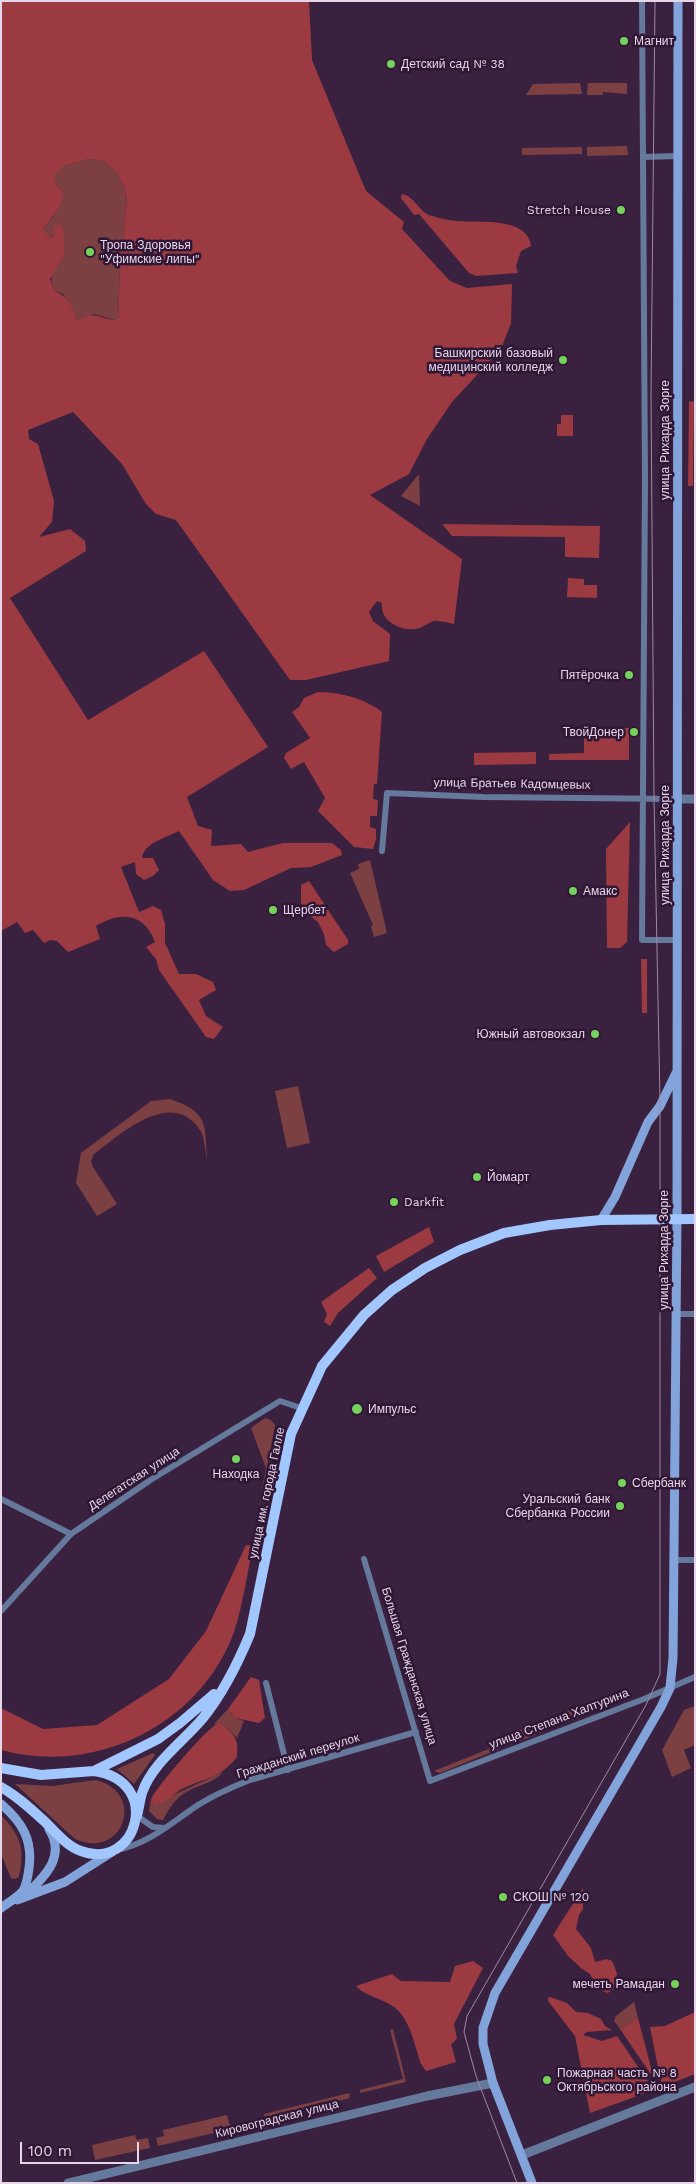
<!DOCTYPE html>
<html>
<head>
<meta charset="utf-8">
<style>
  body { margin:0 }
  #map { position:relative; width:696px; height:2184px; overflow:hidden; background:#3a2140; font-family:"Work Sans",sans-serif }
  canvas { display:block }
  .frame { position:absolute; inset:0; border:2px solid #e6d6ea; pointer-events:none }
  .scale { position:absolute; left:20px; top:2142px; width:119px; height:22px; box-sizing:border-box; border:2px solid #e6d6ea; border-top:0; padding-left:6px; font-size:15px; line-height:18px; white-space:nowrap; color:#e6d6ea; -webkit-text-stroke:4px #2f1735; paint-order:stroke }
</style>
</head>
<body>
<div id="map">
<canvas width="696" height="2184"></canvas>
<div class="frame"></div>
<div class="scale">100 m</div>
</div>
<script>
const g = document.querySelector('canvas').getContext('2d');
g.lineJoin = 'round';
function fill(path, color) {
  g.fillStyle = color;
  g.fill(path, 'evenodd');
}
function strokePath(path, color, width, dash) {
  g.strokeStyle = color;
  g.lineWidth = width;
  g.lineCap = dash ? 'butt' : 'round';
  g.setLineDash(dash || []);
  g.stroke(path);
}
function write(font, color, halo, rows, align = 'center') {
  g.font = font + ' "Work Sans",sans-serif';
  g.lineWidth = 5;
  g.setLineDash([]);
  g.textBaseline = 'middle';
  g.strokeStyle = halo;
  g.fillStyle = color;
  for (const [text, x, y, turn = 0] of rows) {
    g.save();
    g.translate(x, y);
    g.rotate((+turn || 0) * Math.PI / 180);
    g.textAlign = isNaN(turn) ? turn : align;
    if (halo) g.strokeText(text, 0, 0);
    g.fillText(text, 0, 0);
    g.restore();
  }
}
const green = new Path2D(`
  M580 83 582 94 526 95 533 84Z
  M588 83H627V94L603 92V95H587Z
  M627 146 628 155 587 156V147Z
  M582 147V154L522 155V148Z
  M89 159 104 161 116 172 123 184 127 201 120 266 118 320H115L94 314 77 321 63 294 54 290C50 279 50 273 59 264L54 236 50 238 43 229 54 216 63 192 56 185 54 175 64 166Z
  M419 474 420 506 401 496Z
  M370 860 387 933 374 937 371 927 373 925 350 873 359 869 358 864Z
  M298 1086 310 1143 287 1148 275 1091Z
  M170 1099C208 1112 205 1123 207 1160 205 1151 205 1138 200 1130 172 1087 120 1134 94 1154L91 1161 93 1167 117 1204 97 1216 76 1183 81 1153 151 1101Z
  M265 1418 271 1420 275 1425 256 1524 266 1468 251 1428Z
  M585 1704 589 1713 515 1743 509 1740 507 1735Z
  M695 1706V1745L684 1750 691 1768 672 1777 662 1750 684 1710Z
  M228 1709 235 1718 244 1721 237 1738C231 1731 224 1723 214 1724Z
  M501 1744 499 1749 440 1773 434 1771Z
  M153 1753 155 1755 134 1784 117 1769Z
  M223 1772C214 1782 203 1784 192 1789 177 1796 170 1806 163 1820L157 1819 149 1811 151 1799 154 1804Z
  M96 1780C147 1793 123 1861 75 1839L15 1784 52 1786Z
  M1 1815C21 1836 25 1848 19 1877L15 1879 11 1878 1 1854Z
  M634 2002 638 2018 620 2029 614 2021 616 2016Z
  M393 2029 406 2082 360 2093V2090L403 2079 390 2030Z
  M349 2093 350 2098 265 2119 264 2114Z
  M227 2115 231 2129 158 2146 156 2138 164 2136 163 2130Z
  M135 2135 137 2140 148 2138 150 2148 95 2160 92 2145Z`);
const forest = new Path2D(`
  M1 1H309L312 60 366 191 404 222 402 229 450 281 467 288 512 284 511 323 501 349 452 402 427 439 409 474 370 495 462 559 454 624C448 623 439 620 434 621 429 622 424 627 419 628 404 633 379 622 382 603L377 601 369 612 373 621 390 634 389 661 306 680H290L176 520 156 514 146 504 122 464 73 412 28 430 29 439 38 444 54 501 52 522 39 537 70 529 85 541 86 551 10 598 88 720 204 651 268 747 187 797 198 826 212 830 211 846 241 844 248 852 283 843H332L341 850 342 855 311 867 291 868 244 890 230 891 213 880 179 831C167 837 144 843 142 858H153L159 870 153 876 144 880 136 874 135 862 121 867 139 912 153 906 161 910 165 924V943L179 974H196L213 982 216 990 199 1000 206 1016 223 1027 214 1039 206 1037 159 970 156 959 146 947 155 942C144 913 121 911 96 926L100 939 68 952 57 941 50 940 44 943 33 930 25 933 17 922 1 931ZM89 159 104 161 116 172 123 184 127 200 120 266 118 319 115 320C97 318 95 310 77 321 72 306 68 297 54 290L50 279 64 255V232L60 223 54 227V236L51 238 43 229C52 218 62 207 63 192L56 185 55 175 64 166Z
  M402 194C414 196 418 210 429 215 437 218 448 220 456 221 476 223 528 216 531 246L521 251 516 266 518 273 476 276 469 273 419 214 414 215 401 198Z
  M689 401 694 402 693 486H688Z
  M561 415H573V436H557V424H561Z
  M442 524 600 526 599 558 565 557V537L452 536Z
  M568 578 584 579V585H597V598L567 597Z
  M318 692C340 692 364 698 382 712L377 784H374L373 799 378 800 377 816H370V827L376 829V839L373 849 354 847 318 811 325 798 304 762 291 769 284 758 286 753 310 738 292 712 299 707 304 698Z
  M584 728H629V760H549V754L584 753Z
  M536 752V764L474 765V753Z
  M630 822 627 942 620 948H607L606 849Z
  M309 881 348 940V944L334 952 326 945 324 934 318 922 305 912 301 903V885Z
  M641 959H647V1013H642Z
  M429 1227 434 1242 384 1272 376 1256Z
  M369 1268 377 1278 338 1313 330 1326 324 1322 327 1314 321 1302Z
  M246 1545 253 1546C247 1574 243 1605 234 1632 200 1725 95 1776 1 1750V1708L43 1729 97 1725 169 1679 206 1631Z
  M251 1677 259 1680 265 1718 259 1723 235 1718 228 1709Z
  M219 1723C234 1732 239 1739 237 1757 218 1780 209 1776 184 1788 173 1793 167 1804 154 1804L151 1799C157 1787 209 1725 219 1723Z
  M583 1888V1909L579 1915 576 1929 591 1948 595 1962 607 1959 612 1961 617 1973 615 1987 608 1993 598 1989 590 1974 581 1968 568 1956 553 1935Z
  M473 1961 483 1968 454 2024 457 2039 451 2044 456 2062 426 2071 421 2064C415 2047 410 2018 394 2007 382 1998 366 1997 356 1986L392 1974 401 1981 450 1982 455 1966Z
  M550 1997 567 2003 576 2012 588 2013 601 2019 605 2026 612 2030 587 2032 583 2035 602 2041 617 2036 654 2090 590 2113 575 2036 548 2001V1998Z
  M695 2012V2074L662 2087 650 2027 665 2026Z
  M638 2018 654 2079 620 2029Z`);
const minor = new Path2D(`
  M642 1 645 480 642 940H677
  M643 157 678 156
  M382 851 387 793 483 797 677 799
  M676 1314H695
  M1 1499 71 1534
  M364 1559 430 1781 644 1699 695 1677
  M676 1560H695
  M1 1611 71 1534 152 1479 280 1401 301 1408
  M266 1683 288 1770
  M137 1816 153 1827 165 1828
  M117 1850C150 1843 171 1823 198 1805 214 1795 232 1787 250 1780L416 1732`);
const tertiary = new Path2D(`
  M677 799H695
  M522 2155 695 2087
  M68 2183 427 2096 493 2083`);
const secondary = new Path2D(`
  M601 1220 615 1197 648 1122 660 1106 676 1073
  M1 1804C22 1822 33 1840 29 1868 28 1876 27 1884 23 1891 18 1897 8 1903 1 1908
  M27 1894C46 1875 66 1856 49 1829
  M17 1900 65 1882 112 1852
  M532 2183 493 2083 483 2044V2028L495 1993 661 1707 670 1688 673 1658 677 1218 678 1`);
const primary = new Path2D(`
  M1 1768 41 1775 94 1771 158 1739 180 1723 214 1694
  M1 1787C17 1796 30 1808 43 1820 55 1831 66 1846 81 1851 137 1872 164 1781 94 1771
  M137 1816C139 1808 140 1800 142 1793 152 1763 183 1742 203 1718 223 1693 238 1663 250 1634L291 1434 322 1366 364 1315 392 1290 425 1268 460 1250 504 1233 550 1225 601 1220 695 1219`);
const tram = new Path2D(`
  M517 2183 476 2076 464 2032 467 2016 646 1705 660 1674V1101L654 798 651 395 655 1`);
const markers = [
  [624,41,5,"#75d25b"],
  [391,64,5,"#75d25b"],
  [621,210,5,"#75d25b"],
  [90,252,5,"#75d25b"],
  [563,360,5,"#75d25b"],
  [629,675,5,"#75d25b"],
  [634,732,5,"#75d25b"],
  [573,891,5,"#75d25b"],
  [273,910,5,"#75d25b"],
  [595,1034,5,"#75d25b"],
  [477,1177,5,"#75d25b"],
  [394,1202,5,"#75d25b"],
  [357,1409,6,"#75d25b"],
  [236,1459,5,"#75d25b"],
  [622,1483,5,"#75d25b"],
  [620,1506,5,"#75d25b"],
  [503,1897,5,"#75d25b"],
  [675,1984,5,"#75d25b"],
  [547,2080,5,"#75d25b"]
];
const poiNames = [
  ["Магнит",634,41],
  ["Детский сад № 38",401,64],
  ["Stretch House",611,210,"right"],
  ["Тропа Здоровья",100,245],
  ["\"Уфимские липы\"",100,259],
  ["Башкирский базовый",553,353,"right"],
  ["медицинский колледж",553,367,"right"],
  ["Пятёрочка",619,675,"right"],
  ["ТвойДонер",624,732,"right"],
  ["Амакс",583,891],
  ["Щербет",283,910],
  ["Южный автовокзал",585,1034,"right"],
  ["Йомарт",487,1177],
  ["Darkfit",404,1202],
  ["Импульс",368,1409],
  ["Находка",236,1474,"center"],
  ["Сбербанк",632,1483],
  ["Уральский банк",610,1499,"right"],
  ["Сбербанка России",610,1513,"right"],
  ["СКОШ № 120",513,1897],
  ["мечеть Рамадан",665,1984,"right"],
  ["Пожарная часть № 8",557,2073],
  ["Октябрьского района",557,2087]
];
const streetNames = [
  ["улица Рихарда Зорге",665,440,-90],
  ["улица Братьев Кадомцевых",512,784,1],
  ["улица Рихарда Зорге",665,845,-90],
  ["улица Рихарда Зорге",664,1250,-90],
  ["Делегатская улица",134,1479,-33],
  ["улица им. города Галле",267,1493,-78],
  ["Большая Гражданская улица",409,1666,73],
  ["улица Степана Халтурина",559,1719,-21],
  ["Гражданский переулок",298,1756,-17],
  ["Кировоградская улица",277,2119,-14]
];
fill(green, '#7c4042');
fill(forest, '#9c3a41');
strokePath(minor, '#64799b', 6);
strokePath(tertiary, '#64799b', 9);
strokePath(secondary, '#82a4db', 9);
strokePath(primary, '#a2c6fe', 10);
strokePath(tram, '#9e8aa2', 1);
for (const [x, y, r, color] of markers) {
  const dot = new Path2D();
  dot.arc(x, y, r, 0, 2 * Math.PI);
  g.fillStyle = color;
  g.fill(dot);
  strokePath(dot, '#2f1735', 2);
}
write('12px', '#e6d6ea', '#2f1735', poiNames, 'left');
write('12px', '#e6d6ea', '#2f1735', streetNames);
</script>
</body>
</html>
